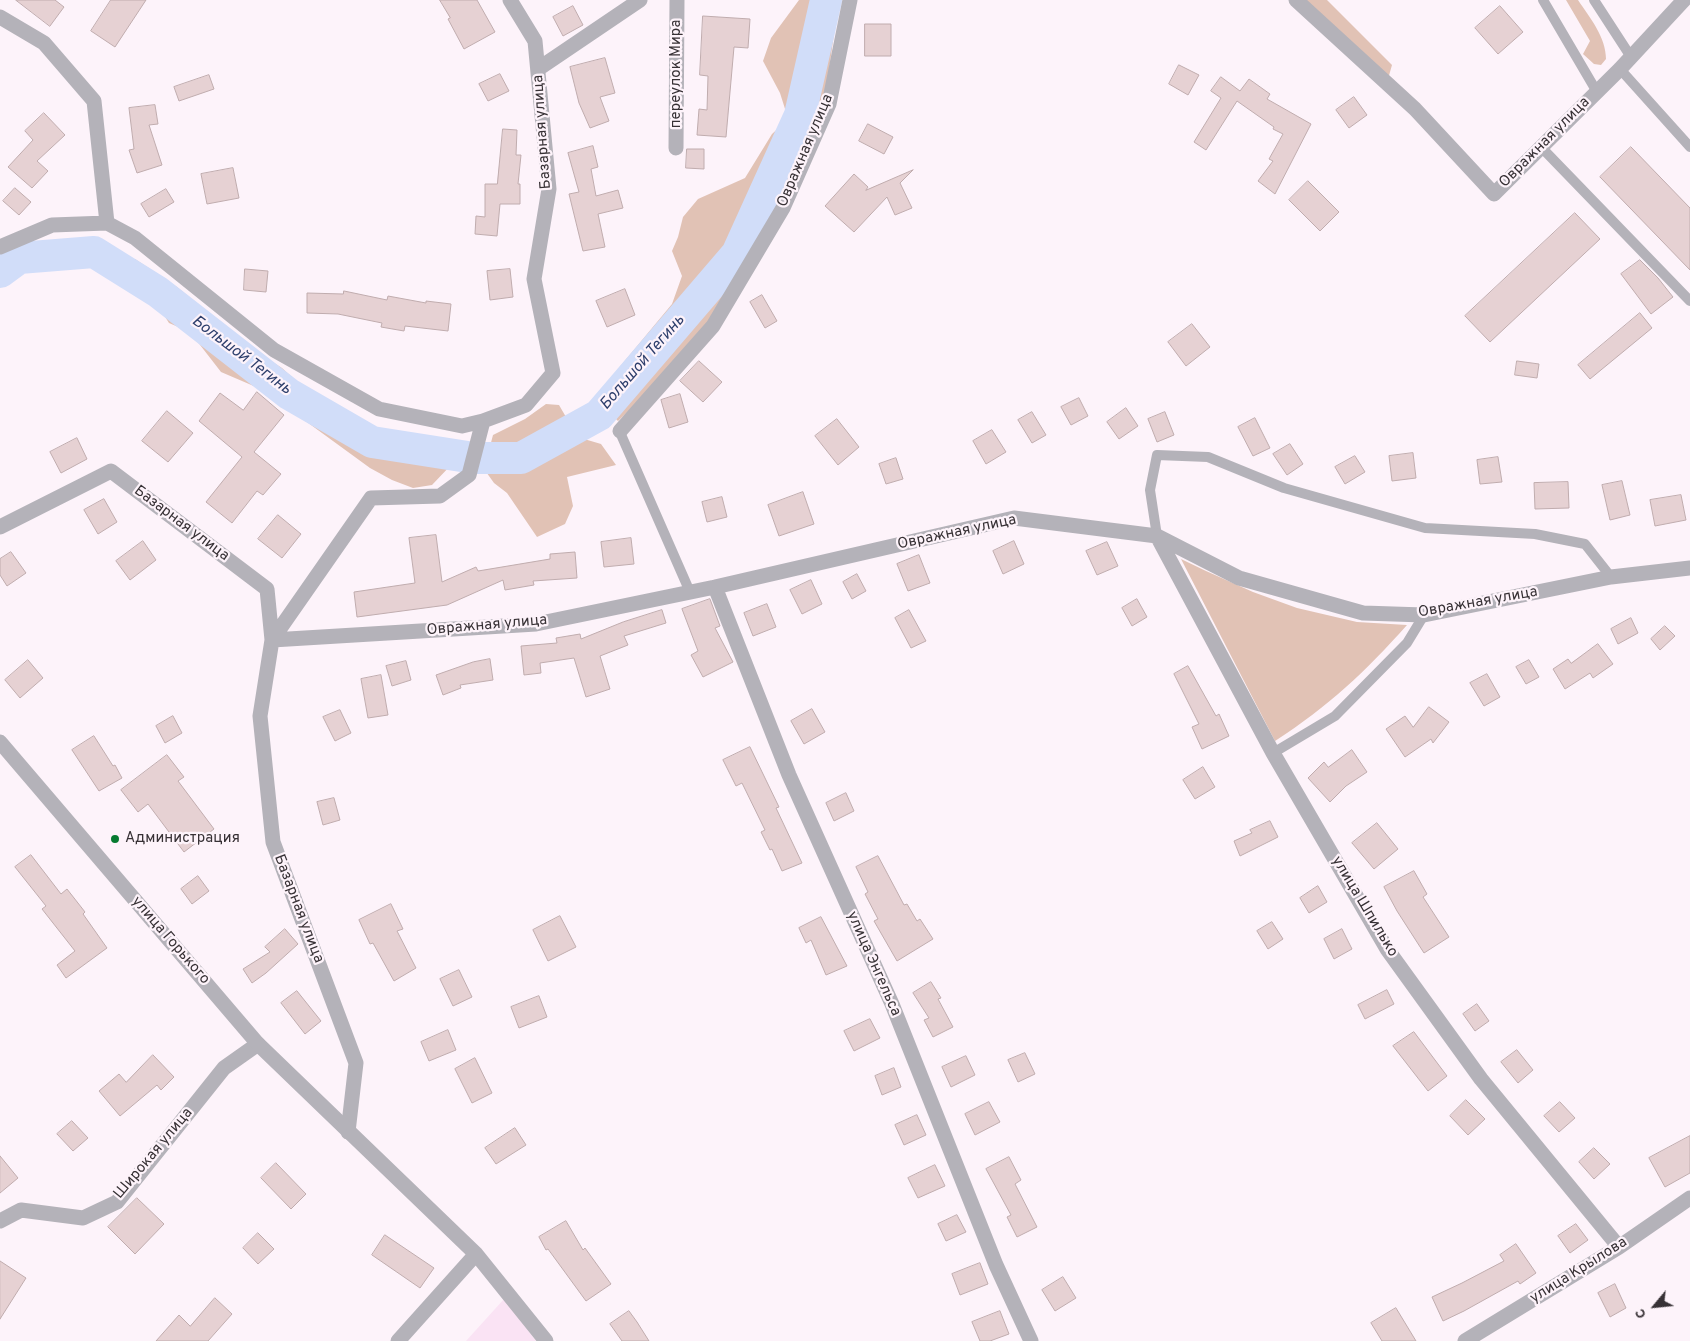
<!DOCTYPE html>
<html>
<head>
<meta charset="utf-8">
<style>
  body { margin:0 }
  #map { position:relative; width:1690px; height:1341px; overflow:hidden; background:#fdf3fa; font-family:Overpass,sans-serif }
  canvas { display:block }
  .north { position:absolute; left:1630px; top:1281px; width:50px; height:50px; -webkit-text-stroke:4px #fdf3fa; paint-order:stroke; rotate:242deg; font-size:14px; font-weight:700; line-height:20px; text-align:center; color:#373135 }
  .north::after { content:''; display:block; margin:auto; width:18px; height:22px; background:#373135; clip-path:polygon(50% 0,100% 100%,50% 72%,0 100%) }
</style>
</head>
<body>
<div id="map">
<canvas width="1690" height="1341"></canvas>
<div class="north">С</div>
</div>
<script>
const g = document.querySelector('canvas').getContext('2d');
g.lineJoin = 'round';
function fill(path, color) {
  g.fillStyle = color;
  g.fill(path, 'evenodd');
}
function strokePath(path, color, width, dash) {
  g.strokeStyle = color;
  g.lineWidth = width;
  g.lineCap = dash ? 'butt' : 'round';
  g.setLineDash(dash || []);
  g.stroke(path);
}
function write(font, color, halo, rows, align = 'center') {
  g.font = font + ' Overpass,sans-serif';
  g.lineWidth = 4.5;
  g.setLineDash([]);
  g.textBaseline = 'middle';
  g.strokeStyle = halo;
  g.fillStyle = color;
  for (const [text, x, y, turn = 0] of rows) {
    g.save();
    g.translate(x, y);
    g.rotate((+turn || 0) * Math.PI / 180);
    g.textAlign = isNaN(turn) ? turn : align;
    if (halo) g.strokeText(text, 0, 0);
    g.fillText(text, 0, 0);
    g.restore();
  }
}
const built = new Path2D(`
  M504 1299 536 1341H466Z`);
const green = new Path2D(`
  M799 0H841L837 13 825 98 812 109 786 112 780 93 763 61 771 38Z
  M1305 0H1327L1392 65 1388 79Z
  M1566 0H1578C1590 18 1606 37 1606 59L1601 65 1594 64 1583 54 1590 41Z
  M784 123 795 151 793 167 765 224 705 329 640 400 618 421 608 411 626 391 618 369 672 304 682 276 672 251 678 237 683 217 698 199 745 178 772 134Z
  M135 259 177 287 249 347 282 368 304 388 337 409 386 433 422 439 452 464 432 485 413 488 392 480 370 468 263 390 221 372 190 332 169 323 155 301 135 285Z
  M546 404 559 405 566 417 558 429 574 436 601 444 616 465 567 477 573 506 565 524 537 537 507 493 494 483 484 469 493 435 525 419Z
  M1181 559 1206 571 1253 592 1297 608 1357 622 1407 625C1365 672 1329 706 1275 741Z`);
const river = new Path2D(`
  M0 272 19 258 94 252 158 292 289 394 372 442 474 458H521L599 415 737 254 800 115 826 0`);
const building = new Path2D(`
  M16 0H55L64 7 50 26Z
  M111 0H146L115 47 91 31Z
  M440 0H477L495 32 464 49 448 19 450 18Z
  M573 6 583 25 563 36 553 17Z
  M1500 6 1523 32 1498 54 1475 28Z
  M703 16 750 19 748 48 734 47 726 137 697 135 699 109 707 110 708 76 700 75Z
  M865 24H891V56H865Z
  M605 58 615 93 600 97 609 121 590 128 579 103 570 67Z
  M1179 65 1199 75 1188 95 1169 84Z
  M500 74 509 91 488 101 479 84Z
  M209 75 214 89 179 101 174 87Z
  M1221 77 1240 91 1249 79 1270 94 1267 99 1311 124 1275 194 1258 181 1273 161 1269 159 1283 134 1273 129 1274 127 1237 101 1206 150 1194 142 1221 98 1211 91Z
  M1354 97 1367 115 1349 128 1336 110Z
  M155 105 158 124 149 125 162 165 137 173 129 150 134 149 129 108Z
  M44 113 65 135 37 161 48 171 32 188 8 167 33 140 25 131Z
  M868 124 893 137 884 154 859 141Z
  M503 129 517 130 516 155H521L518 184H520V204H500L497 236 475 234 476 216 485 217V184H497Z
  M593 146 598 167 591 169 596 196 618 190 623 208 598 214 605 247 583 251 569 194 579 192 568 153Z
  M1631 147 1690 208V270L1600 177Z
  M687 149H704V169L686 168Z
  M233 168 239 198 207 204 201 174Z
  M913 170 900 183 912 208 895 215 887 197 854 232 825 206 854 174 868 187 866 190Z
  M1308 181 1339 212 1320 231 1289 200Z
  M15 188 31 202 19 215 3 201Z
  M166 189 174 202 149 217 141 204Z
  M1575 213 1600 239 1490 342 1465 316Z
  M1640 260 1658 278 1673 297 1651 314 1621 274Z
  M245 269 268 271 266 292 244 290Z
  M510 269 513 297 490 300 487 271Z
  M625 289 635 315 607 327 596 301Z
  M344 291 387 300 388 296 426 303V301L451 304 448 331 405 326 404 331 381 327 382 323 338 314 307 313V293L343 294Z
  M762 295 777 321 765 328 750 302Z
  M1640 313 1652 328 1590 379 1578 365Z
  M1192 324 1210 347 1186 366 1168 342Z
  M699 361 722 382 703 402 680 381Z
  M1517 361 1539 364 1537 378 1515 375Z
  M257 392 284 415 254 452 281 474 263 495 257 491 232 523 206 502 242 457 199 421 220 393 243 410Z
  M680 394 688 422 669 428 661 400Z
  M1079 398 1088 416 1071 425 1061 407Z
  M1126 408 1138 426 1119 439 1107 422Z
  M167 411 193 433 168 462 142 441Z
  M1032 412 1046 435 1032 443 1018 420Z
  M1165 412 1174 435 1157 442 1148 419Z
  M1255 418 1270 448 1253 456 1238 427Z
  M837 419 859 447 838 465 815 436Z
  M992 430 1006 452 986 464 973 441Z
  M77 438 87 459 61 473 50 452Z
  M1290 444 1303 464 1287 475 1273 454Z
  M1413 453 1416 478 1392 481 1389 456Z
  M1355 456 1365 472 1345 484 1335 467Z
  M1498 457 1502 482 1480 484 1477 460Z
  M896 458 903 479 886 484 879 464Z
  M1622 481 1630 515 1610 520 1602 485Z
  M1568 482 1569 508 1535 509 1534 483Z
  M803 492 814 524 779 536 768 505Z
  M1681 495 1686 520 1655 526 1650 500Z
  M722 497 727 517 707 522 702 502Z
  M104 499 117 522 98 534 84 510Z
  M278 515 301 534 282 558 258 539Z
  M436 535 442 582 476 567 478 571 550 559V554L575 552 577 578 533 581 534 585 505 590 503 580 447 605 357 617 354 592 415 583 409 538Z
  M631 538 634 564 604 567 601 542Z
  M143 541 156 560 130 580 116 561Z
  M1014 541 1024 564 1003 574 993 551Z
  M1107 542 1118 566 1097 575 1086 551Z
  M11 552 26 573 7 586 0 575V559Z
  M919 555 930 583 908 591 897 564Z
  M857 574 866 591 852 599 843 582Z
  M811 580 822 604 802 614 790 590Z
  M710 599 720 626 715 628 733 662 703 677 691 655 698 651 682 609Z
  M1137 599 1147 617 1132 626 1122 608Z
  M767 604 776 627 753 636 744 613Z
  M662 610 666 623 624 636 628 645 600 656 610 689 586 697 574 658 540 663 541 673 524 675 521 646 557 643 556 638 580 634 581 639 623 622Z
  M909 610 926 641 911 648 895 618Z
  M1631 618 1638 633 1618 644 1611 629Z
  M1665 626 1675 636 1660 650 1651 639Z
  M1598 644 1613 664 1593 678 1590 673 1565 689 1553 669 1568 659 1571 663Z
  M490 659 493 680 460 685 461 688 443 695 436 675 473 662Z
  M28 660 43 678 20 698 5 680Z
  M1529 660 1539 677 1526 684 1516 667Z
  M406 661 411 680 392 686 386 666Z
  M1188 666 1216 716 1219 714 1229 736 1202 749 1192 727 1199 724 1174 674Z
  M1487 674 1500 697 1484 706 1470 683Z
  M381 675 388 715 368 718 361 679Z
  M1429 707 1449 722 1433 743 1431 739 1405 757 1386 729 1405 716 1413 727Z
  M812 709 825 732 804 744 791 721Z
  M340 710 351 733 335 741 323 717Z
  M173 716 182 733 165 743 156 726Z
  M94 736 113 766 115 765 122 778 99 791 72 750Z
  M750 747 779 807 776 808 802 863 782 871 772 849 770 850 761 832 765 830 742 783 736 786 723 760Z
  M1352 750 1367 772 1346 786 1330 802 1308 778 1324 762 1328 767Z
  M167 755 184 777 178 781 214 829 184 852 148 804 138 812 121 790Z
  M1203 767 1215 787 1195 799 1183 780Z
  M846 793 854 811 834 821 826 803Z
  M334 798 340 820 323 825 317 802Z
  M1270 821 1278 837 1240 856 1234 841 1252 833 1250 830Z
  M1377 823 1398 849 1374 869 1352 843Z
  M31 855 61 894 67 889 85 912 83 914 107 948 66 978 57 965 75 951 42 909 46 906 15 867Z
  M878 856 904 905 907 904 917 921 920 919 933 939 897 961 874 921 878 919 865 894 868 892 856 867Z
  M1414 871 1427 894 1423 897 1449 937 1424 953 1397 911 1384 887Z
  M198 876 209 891 192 904 181 889Z
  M1318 886 1327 902 1309 913 1300 898Z
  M391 904 403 929 397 931 416 968 394 981 373 943 370 944 359 920Z
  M560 916 576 947 548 961 533 930Z
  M821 917 847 966 826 975 811 940 806 943 799 928Z
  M1272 922 1283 939 1268 949 1257 931Z
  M285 929 298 944 266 973 252 983 243 969 270 952 265 947Z
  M1342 929 1352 949 1334 959 1324 939Z
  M459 970 472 997 453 1006 440 979Z
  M931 982 941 998 938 999 953 1027 933 1037 924 1020 929 1018 913 993Z
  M1387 990 1394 1004 1365 1019 1358 1005Z
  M297 991 321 1021 305 1034 281 1003Z
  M539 996 547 1017 519 1028 511 1007Z
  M1477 1004 1489 1021 1475 1031 1463 1014Z
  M870 1019 880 1038 854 1051 844 1031Z
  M448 1030 456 1050 429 1061 421 1042Z
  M1414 1032 1447 1076 1428 1091 1393 1046Z
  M1517 1050 1533 1070 1518 1083 1501 1062Z
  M1025 1053 1035 1074 1018 1082 1008 1060Z
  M153 1055 174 1077 161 1090 157 1085 120 1116 99 1091 119 1074 126 1082Z
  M966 1056 975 1075 951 1087 942 1067Z
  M475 1058 492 1093 472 1103 455 1069Z
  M894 1068 901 1087 882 1095 875 1076Z
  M1466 1100 1485 1119 1468 1135 1450 1116Z
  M989 1102 1000 1122 975 1135 965 1114Z
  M1560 1102 1575 1118 1559 1132 1544 1116Z
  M917 1115 926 1135 904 1145 895 1125Z
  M72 1121 88 1138 73 1151 57 1134Z
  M515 1128 526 1145 496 1164 485 1148Z
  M1690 1136V1173L1665 1187 1649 1158Z
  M1594 1148 1610 1164 1594 1179 1579 1162Z
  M0 1156 18 1178 0 1193Z
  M1009 1157 1021 1180 1015 1184 1037 1227 1017 1237 1007 1217 1011 1215 986 1169Z
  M276 1163 306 1194 291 1209 261 1178Z
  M935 1165 945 1186 918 1198 908 1178Z
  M137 1198 164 1224 135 1254 108 1227Z
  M957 1215 966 1232 946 1241 938 1224Z
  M566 1221 583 1250 585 1248 611 1284 586 1301 548 1249 546 1250 539 1237Z
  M1576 1224 1588 1240 1570 1253 1558 1236Z
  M258 1233 274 1249 258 1264 243 1248Z
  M385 1235 434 1268 420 1288 372 1255Z
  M1516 1244 1536 1273 1520 1284 1518 1281 1464 1311 1443 1321 1432 1297 1462 1283 1504 1261 1500 1255Z
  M0 1261 26 1278 0 1319Z
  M980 1263 988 1284 960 1295 952 1274Z
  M1063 1277 1076 1298 1055 1311 1042 1290Z
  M1615 1284 1626 1308 1610 1317 1598 1293Z
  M215 1298 232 1314 208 1341H156L179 1315 190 1326Z
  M1396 1308 1416 1341H1382L1371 1323Z
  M629 1311 637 1322 649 1341H622L610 1324Z
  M1000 1311 1009 1334 990 1341H980L972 1322Z`);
const service = new Path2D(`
  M1543 0 1597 92
  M1594 0 1631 57
  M1620 69 1690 147
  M1541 147 1690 301
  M619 430 690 592
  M1157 536 1150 490 1157 455 1208 457 1284 488 1425 528 1535 534 1585 544 1611 577
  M1273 753 1335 716 1407 643 1424 615`);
const minor = new Path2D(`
  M1296 0 1415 109 1494 194 1620 69 1684 0
  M0 17 44 43 94 101 107 223 52 225 0 247
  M538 69 640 0
  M676 148 677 0
  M107 223 135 238 274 350 379 409 462 426 483 421 526 405 553 373 534 279 549 189 535 41 510 0
  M620 431 713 326 783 208 829 104 850 0
  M0 527 111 471 267 589 272 640 260 716 273 842 356 1063 348 1132
  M1157 536 1273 753 1387 949 1481 1079 1619 1247
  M715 587 789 775 892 1004 996 1265 1031 1341
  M272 640 536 624 715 587 1014 518 1157 536 1239 578 1363 613 1424 615 1611 577 1690 568
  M272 640 371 498 440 496 469 475 483 421
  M0 1221 21 1210 83 1218 117 1202 224 1068 258 1044
  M1465 1341 1619 1247 1690 1198`);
const tertiary = new Path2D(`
  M0 742 258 1044 476 1254 546 1341
  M398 1341 476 1254`);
const markers = [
  [115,839,5,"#067a30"]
];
const streetNames = [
  ["переулок Мира",677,74,-90],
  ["Базарная улица",543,132,-94],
  ["Овражная улица",1545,143,-45],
  ["Овражная улица",806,151,-67],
  ["Базарная улица",181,524,37],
  ["Овражная улица",957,533,-12],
  ["Овражная улица",1478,603,-10],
  ["Овражная улица",487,626,-5],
  ["улица Шпилько",1364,907,59],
  ["Базарная улица",298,909,69],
  ["улица Горького",170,941,49],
  ["улица Энгельса",873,964,66],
  ["Широкая улица",154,1154,-50],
  ["улица Крылова",1579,1271,-32]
];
const poiNames = [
  ["Администрация",125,839]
];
const waterNames = [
  ["Большой Тегинь",241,356,37],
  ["Большой Тегинь",643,363,-49]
];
fill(built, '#fae3f4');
fill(green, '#e1c2b5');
strokePath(river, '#d1ddf9', 32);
fill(building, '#e6d1d3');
strokePath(building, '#c0acae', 1);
strokePath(service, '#b4b2b9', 10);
strokePath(minor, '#b4b2b9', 15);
strokePath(tertiary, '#b4b2b9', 15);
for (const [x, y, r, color] of markers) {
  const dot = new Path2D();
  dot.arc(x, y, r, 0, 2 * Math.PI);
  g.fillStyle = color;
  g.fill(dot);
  strokePath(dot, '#fdf3fa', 2);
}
write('15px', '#373135', '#fdf3fa', streetNames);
write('15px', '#373135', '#fdf3fa', poiNames, 'left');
write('italic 16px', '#2e3f6c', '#fdf3fa', waterNames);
</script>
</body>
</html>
